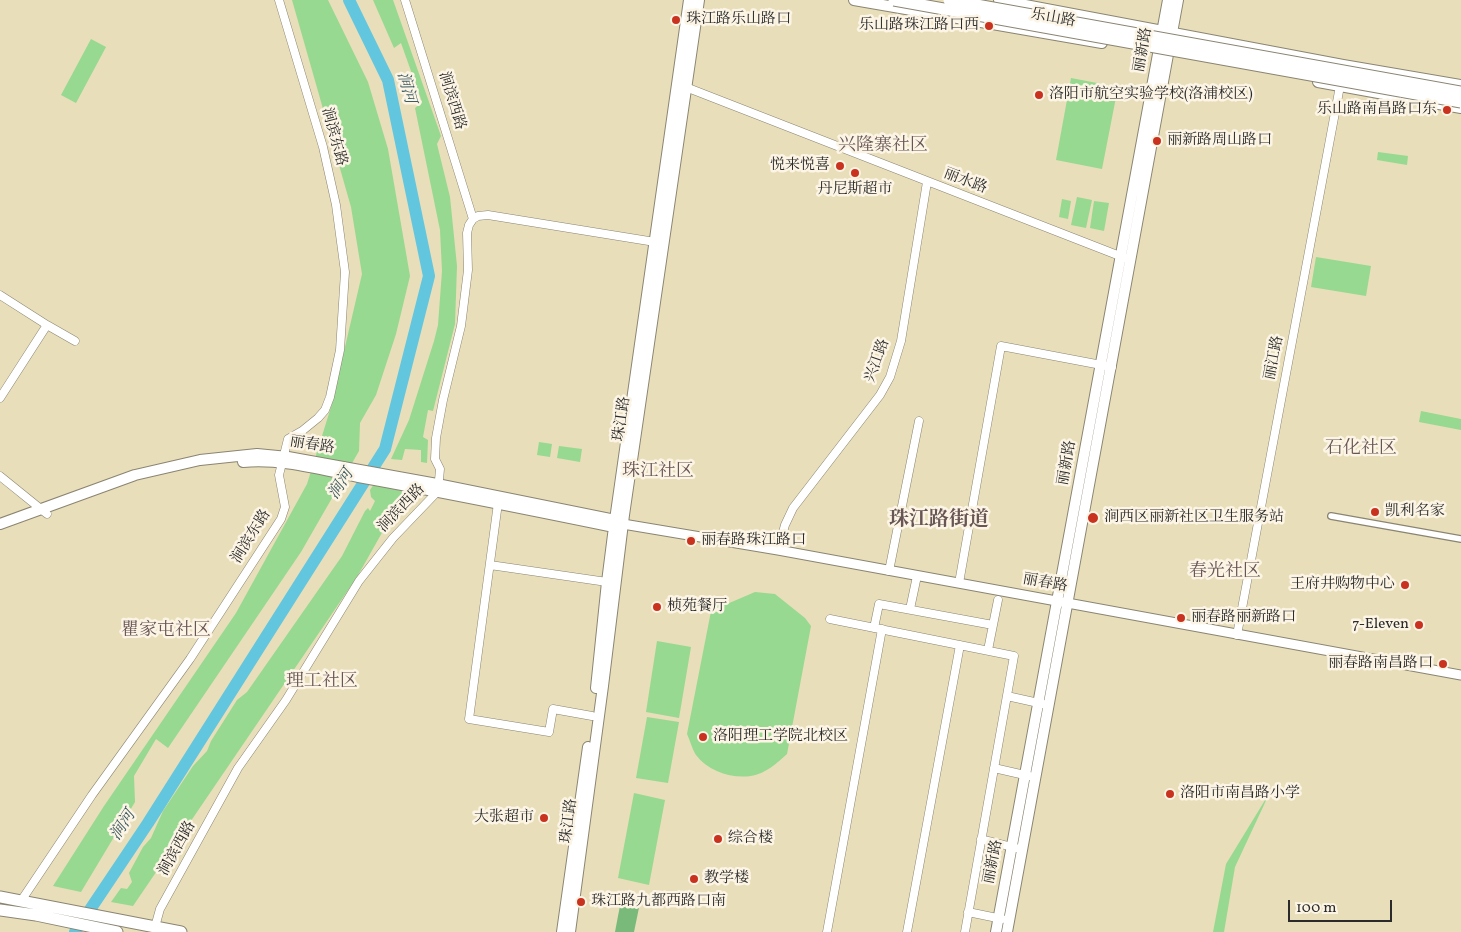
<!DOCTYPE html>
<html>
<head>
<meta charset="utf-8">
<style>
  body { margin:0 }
  #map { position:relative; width:1461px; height:932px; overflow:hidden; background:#e8deb9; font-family:Vollkorn,serif }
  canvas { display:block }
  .scale { position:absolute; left:1288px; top:900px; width:104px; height:22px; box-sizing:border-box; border:2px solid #2b2b2b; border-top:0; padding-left:6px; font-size:15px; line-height:18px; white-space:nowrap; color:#2b2b2b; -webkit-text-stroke:4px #fcf5e5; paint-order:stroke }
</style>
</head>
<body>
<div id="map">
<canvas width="1461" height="932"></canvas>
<div class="scale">100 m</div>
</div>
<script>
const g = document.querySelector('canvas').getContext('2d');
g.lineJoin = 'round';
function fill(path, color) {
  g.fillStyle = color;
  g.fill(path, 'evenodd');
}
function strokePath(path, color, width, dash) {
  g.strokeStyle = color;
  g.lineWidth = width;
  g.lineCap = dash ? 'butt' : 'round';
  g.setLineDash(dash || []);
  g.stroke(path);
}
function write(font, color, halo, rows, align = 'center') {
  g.font = font + ' Vollkorn,"Noto Serif SC",serif';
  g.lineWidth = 5;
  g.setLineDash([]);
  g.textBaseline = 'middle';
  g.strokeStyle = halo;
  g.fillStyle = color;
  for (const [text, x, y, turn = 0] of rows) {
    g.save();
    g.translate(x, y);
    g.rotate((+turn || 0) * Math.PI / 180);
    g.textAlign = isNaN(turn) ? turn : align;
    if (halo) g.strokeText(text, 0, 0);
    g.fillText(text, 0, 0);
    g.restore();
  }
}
const green = new Path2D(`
  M292 0H328L368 82 388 149 410 276 396 334 376 395 360 423 359 451 301 552 168 748 156 739 134 776 135 802 81 892 53 886 104 806 236 613 307 484 331 407 362 274 351 207Z
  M373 0H393L441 136 437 144 450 197 457 266 455 324 433 411 428 410 423 437 428 440 427 463 421 462V450L405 449 402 460 391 459 409 420 434 341 438 325 442 271 440 230 415 108 422 102 401 43 394 48Z
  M91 39 106 47 76 103 61 95Z
  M1071 78 1118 87 1102 169 1056 160Z
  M1378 152 1408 156 1407 165 1377 160Z
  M1077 197 1092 200 1086 228 1071 225Z
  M1062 199 1071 201 1068 219 1059 217Z
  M1094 201 1109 203 1104 231 1090 228Z
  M1316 257 1371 266 1366 296 1311 287Z
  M1421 411 1461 419V430L1419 422Z
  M539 442 552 444 550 457 537 455Z
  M559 446 582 449 580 462 557 458Z
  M374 484 405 492 357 577 133 906 111 902 121 888 127 889 132 882 129 873 143 847 151 838 163 811 193 766 207 751 211 741 237 700 247 692 342 556 365 511 368 508 370 511 375 501 371 497 370 490Z
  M755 592 775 594 805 618 811 626 787 754C777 763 765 774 751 776 732 779 708 771 696 755 692 749 690 740 687 734L713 601 727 604Z
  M657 641 691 647 679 718 646 712Z
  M647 717 679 722 668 783 636 778Z
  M1270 792 1235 867 1224 932H1213L1226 864Z
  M634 793 665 800 649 885 618 878Z`);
const forest = new Path2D(`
  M622 895 641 898 634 932H615Z`);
const river = new Path2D(`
  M75 932 148 823 385 449 429 276 388 80 349 0`);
const pedestrian = new Path2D(`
  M1331 516 1461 539`);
const minor = new Path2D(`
  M683 86 1125 258
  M473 219 478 216 488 215 655 242
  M0 295 47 325
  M0 398 47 325 75 341
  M0 476 47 514
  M498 503 469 719 549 732 553 709 592 716
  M778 550 785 525 793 508 880 395 890 377 901 341 927 182
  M490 565 607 582
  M889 571 919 421
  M959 583 1001 346 1112 367
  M910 609 917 576
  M830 619 1014 656 965 932
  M874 628 879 604 993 625
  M1237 635 1340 86
  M988 650 998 600
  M1007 696 1043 704
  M994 768 1029 776
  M981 839 1016 848
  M21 901 92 795 190 659 281 519 285 507 279 475 288 439 302 431 318 418 325 410 330 397 340 350 345 272 336 205 323 147 279 0
  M968 912 1002 919
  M155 927 160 909 238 768 286 700 359 581 393 538 438 491 440 469 435 459 436 438 443 400 461 326 468 270 467 233 469 225 473 219 405 0
  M827 932 882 629
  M907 932 960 645`);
const tertiary = new Path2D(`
  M623 524 778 550 1461 675`);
const secondary = new Path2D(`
  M854 0 1102 43
  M999 0 1343 65 1461 85
  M1318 82 1461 108
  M243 462C283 458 325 471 364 478 447 493 531 510 614 527L619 525
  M0 524 135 475 200 460 257 454 288 457 437 484 615 520 620 523
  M596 688 607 582 614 527 689 0
  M562 932 588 747
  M570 932 603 686 624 515 699 0
  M996 932 1168 0
  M1007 932 1178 0`);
const primary = new Path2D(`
  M0 897 181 932
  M0 910 36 915 117 932`);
const primaryBridge = new Path2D(`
  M894 0 1461 102
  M949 0 1461 92`);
const markers = [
  [676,20,5,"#c8321e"],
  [989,26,5,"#c8321e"],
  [1039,95,5,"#c8321e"],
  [1447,110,5,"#c8321e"],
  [1157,141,5,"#c8321e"],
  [840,166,5,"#c8321e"],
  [855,173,5,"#c8321e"],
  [1375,512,5,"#c8321e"],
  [1093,518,6,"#c8321e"],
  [691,541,5,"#c8321e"],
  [1405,585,5,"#c8321e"],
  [657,607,5,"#c8321e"],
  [1181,618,5,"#c8321e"],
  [1419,625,5,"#c8321e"],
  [1443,664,5,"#c8321e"],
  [703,737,5,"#c8321e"],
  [1170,794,5,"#c8321e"],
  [544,818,5,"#c8321e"],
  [718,839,5,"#c8321e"],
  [694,879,5,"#c8321e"],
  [581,902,5,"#c8321e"]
];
const streetNames = [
  ["乐山路",1053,19,10],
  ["丽新路",1144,50,-80],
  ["涧滨西路",451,101,73],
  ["涧滨东路",333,137,75],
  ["丽水路",965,182,21],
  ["丽江路",1275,358,-79],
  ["兴江路",878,361,-70],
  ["珠江路",623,419,-82],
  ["丽春路",312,446,9],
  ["丽新路",1068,463,-80],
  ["涧滨西路",402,509,-46],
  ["涧滨东路",252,537,-58],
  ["丽春路",1045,584,10],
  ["珠江路",570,821,-83],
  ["涧滨西路",178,849,-61],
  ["丽新路",994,862,-79]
];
const poiNames = [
  ["珠江路乐山路口",686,20],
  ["乐山路珠江路口西",979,26,"right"],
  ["洛阳市航空实验学校(洛浦校区)",1049,95],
  ["乐山路南昌路口东",1437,110,"right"],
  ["丽新路周山路口",1167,141],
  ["悦来悦喜",830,166,"right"],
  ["丹尼斯超市",855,190,"center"],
  ["凯利名家",1385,512],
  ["涧西区丽新社区卫生服务站",1104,518],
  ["丽春路珠江路口",701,541],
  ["王府井购物中心",1395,585,"right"],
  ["桢苑餐厅",667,607],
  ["丽春路丽新路口",1191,618],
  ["7-Eleven",1409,625,"right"],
  ["丽春路南昌路口",1433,664,"right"],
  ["洛阳理工学院北校区",713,737],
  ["洛阳市南昌路小学",1180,794],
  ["大张超市",534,818,"right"],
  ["综合楼",728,839],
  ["教学楼",704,879],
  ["珠江路九都西路口南",591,902]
];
const waterNames = [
  ["涧河",405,88,75],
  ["涧河",342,485,-57],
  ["涧河",124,826,-57]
];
const quarterNames = [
  ["兴隆寨社区",883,147],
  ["石化社区",1361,450],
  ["珠江社区",658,473],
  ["春光社区",1225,573],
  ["瞿家屯社区",166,632],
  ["理工社区",322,683]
];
const districtNames = [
  ["珠江路街道",939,521]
];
fill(green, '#97d990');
fill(forest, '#79b97a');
strokePath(river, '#62c6df', 12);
strokePath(pedestrian, '#8a8472', 8);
strokePath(minor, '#8a8472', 9);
strokePath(tertiary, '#8a8472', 11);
strokePath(secondary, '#8a8472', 12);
strokePath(primary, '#8a8472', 13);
strokePath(pedestrian, '#fff', 5.5);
strokePath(minor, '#fff', 8);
strokePath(tertiary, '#fff', 9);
strokePath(secondary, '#fff', 10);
strokePath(primary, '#fff', 11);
strokePath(primaryBridge, '#8a8472', 13, []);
strokePath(primaryBridge, '#fff', 11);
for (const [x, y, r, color] of markers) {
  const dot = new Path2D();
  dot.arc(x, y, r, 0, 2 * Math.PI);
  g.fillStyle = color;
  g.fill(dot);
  strokePath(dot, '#fcf5e5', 2);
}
write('15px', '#2b2b2b', '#fcf5e5', streetNames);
write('15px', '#2b2b2b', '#fcf5e5', poiNames, 'left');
write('italic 16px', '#3c5a61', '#fcf5e5', waterNames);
write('18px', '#685655', '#fcf5e5', quarterNames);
write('bold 20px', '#685655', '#fcf5e5', districtNames);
</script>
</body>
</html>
